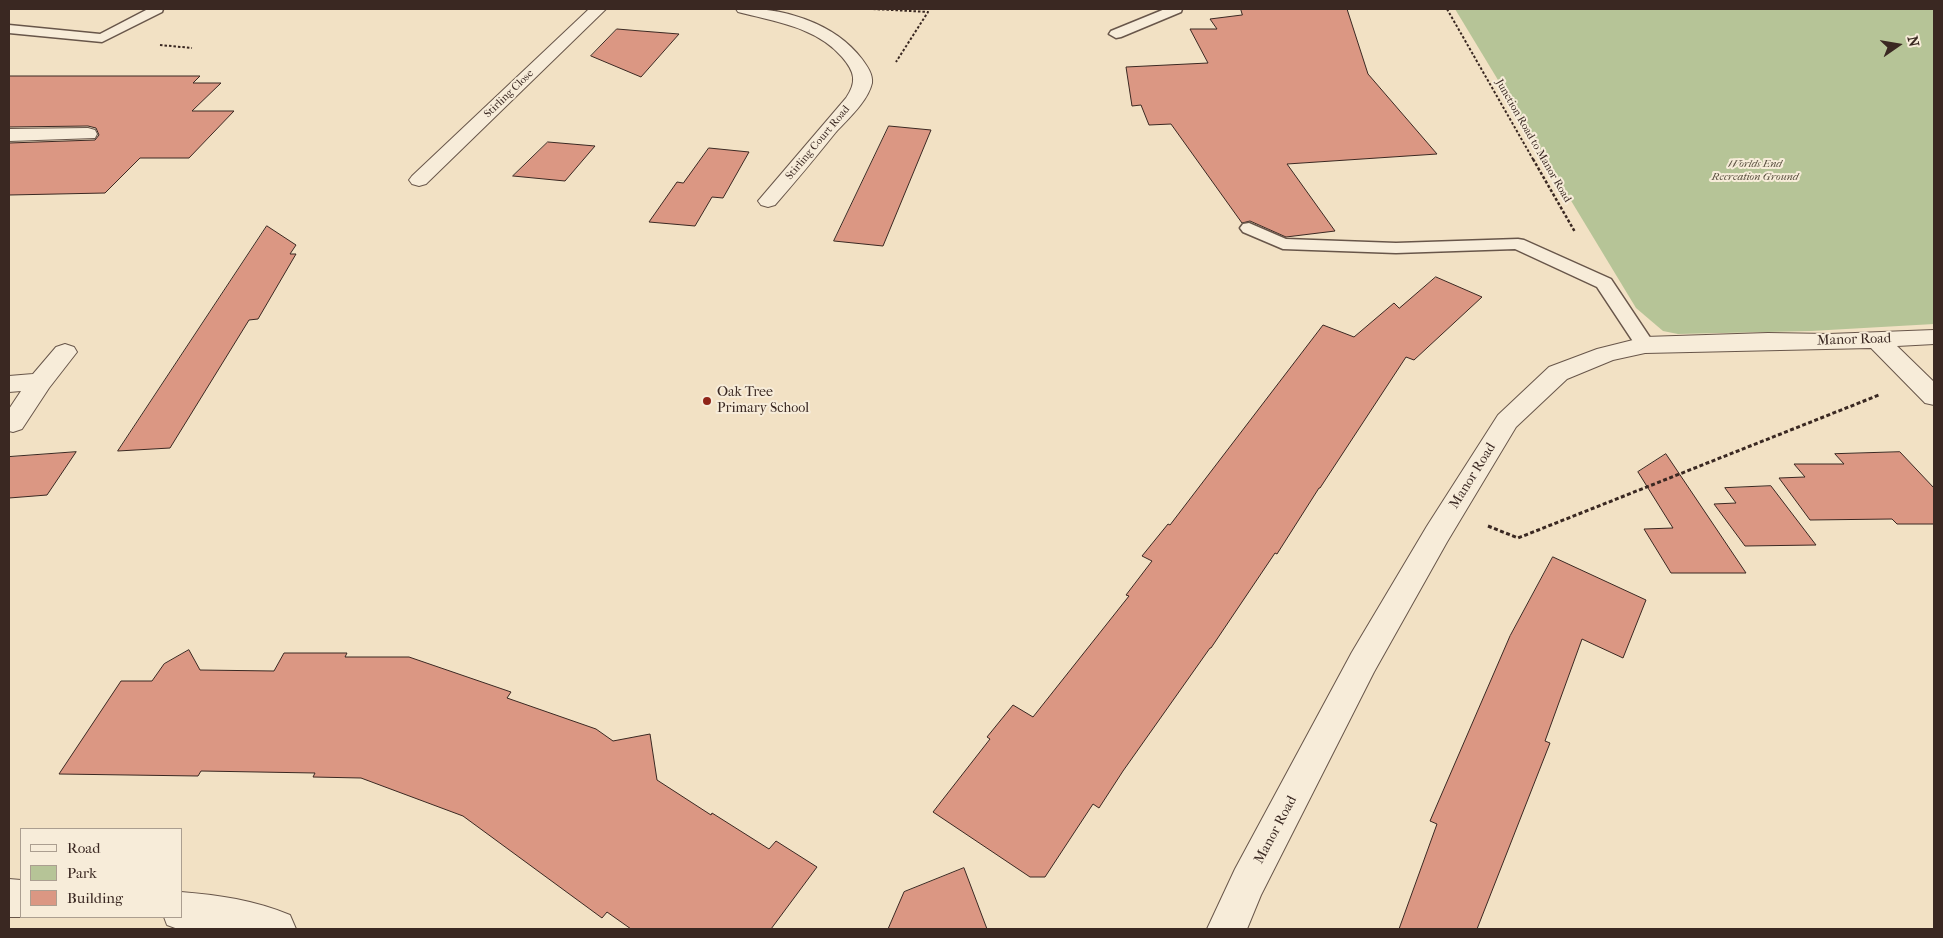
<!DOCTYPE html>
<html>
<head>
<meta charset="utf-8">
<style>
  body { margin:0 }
  #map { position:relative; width:1943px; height:938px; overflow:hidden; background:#f2e1c4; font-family:"IM FELL French Canon",serif }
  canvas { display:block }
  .frame { position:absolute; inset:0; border:10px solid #3a2822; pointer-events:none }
  .legend { position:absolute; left:20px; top:828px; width:162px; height:90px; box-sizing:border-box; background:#f7ecd9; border:1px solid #ab9e90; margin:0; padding:6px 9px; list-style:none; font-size:15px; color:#3a2822 }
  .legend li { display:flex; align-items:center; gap:10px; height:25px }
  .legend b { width:25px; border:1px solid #ab9e90 }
  .north { position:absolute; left:1873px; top:20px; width:50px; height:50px; -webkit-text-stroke:4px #f7ecd9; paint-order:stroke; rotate:77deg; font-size:14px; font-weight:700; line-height:20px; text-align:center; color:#3a2822 }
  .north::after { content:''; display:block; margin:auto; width:18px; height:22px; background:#3a2822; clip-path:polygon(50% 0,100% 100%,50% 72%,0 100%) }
</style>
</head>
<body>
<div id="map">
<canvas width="1943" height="938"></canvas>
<div class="frame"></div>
<ul class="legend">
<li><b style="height:6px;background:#f7ecd9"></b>Road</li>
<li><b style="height:14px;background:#b6c497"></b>Park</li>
<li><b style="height:14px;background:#db9783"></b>Building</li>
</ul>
<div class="north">N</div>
</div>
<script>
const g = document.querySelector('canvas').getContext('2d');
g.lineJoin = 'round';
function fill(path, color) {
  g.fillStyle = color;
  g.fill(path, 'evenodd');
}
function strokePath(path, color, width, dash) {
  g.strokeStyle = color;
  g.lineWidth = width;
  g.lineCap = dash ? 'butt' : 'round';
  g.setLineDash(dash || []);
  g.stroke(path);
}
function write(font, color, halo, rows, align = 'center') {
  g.font = font + ' "IM FELL French Canon",serif';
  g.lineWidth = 4;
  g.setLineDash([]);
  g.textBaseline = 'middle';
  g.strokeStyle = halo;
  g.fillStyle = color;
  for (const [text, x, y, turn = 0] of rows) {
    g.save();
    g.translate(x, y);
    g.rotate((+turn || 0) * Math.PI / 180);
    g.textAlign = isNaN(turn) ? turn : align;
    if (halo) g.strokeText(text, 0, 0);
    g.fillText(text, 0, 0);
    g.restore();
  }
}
const green = new Path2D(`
  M1455 9H1934V324L1811 331 1678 334 1663 331 1636 308Z`);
const building = new Path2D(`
  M1241 9H1347L1368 74 1437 154 1287 164 1335 231 1286 237 1250 221 1242 223 1171 124 1149 125 1141 105 1132 106 1126 67 1208 63 1190 29H1217L1210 19 1242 15Z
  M617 29 641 31 679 34 641 77 591 56Z
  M9 76H200L193 83H221L192 111H234L189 158H140L105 193 9 195V143L95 140 99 135 96 128 88 126 9 127Z
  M889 126 931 130 883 246 834 241Z
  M548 142 595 146 565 181 513 176Z
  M709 148 749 152 723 198 712 197 695 226 649 222 677 182 683 183Z
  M267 226 296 245 290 254H296L258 319 249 320 170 448 118 451Z
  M1436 277 1482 297 1414 360 1406 357 1320 488H1319L1277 554 1275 553 1211 648H1210L1123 771 1099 808 1093 804 1045 877H1030L933 812 990 739 987 737 1013 705 1033 717 1129 596 1126 595 1152 561 1142 556 1168 524 1170 525 1323 325 1354 337 1394 303 1399 308Z
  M76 452 47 495 9 498V457Z
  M1900 452 1934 488V524H1897L1892 519 1810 520 1779 478 1805 477 1794 464H1844L1835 454Z
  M1666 454 1746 573H1671L1644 529 1673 528 1638 472Z
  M1771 486 1816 545 1745 546 1714 504 1736 503 1725 488Z
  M1553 557 1646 600 1623 658 1582 639 1545 741 1550 743 1477 929H1399L1437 824 1430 821 1510 636Z
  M189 650 200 670 274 671 284 653H347L345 657H409L511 692 507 698 596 729 613 741 650 734 657 780 711 815 712 813 769 849 776 841 817 867 771 929H631L607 912 602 918 463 816 361 778 313 777 315 773 201 771 198 776 59 774 121 681H152L164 664Z
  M964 868 987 929H888L904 892Z`);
const pathFar2 = new Path2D(`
  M873 9 928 12 896 62
  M1447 9 1534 161
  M160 45 192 48`);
const pathFar1 = new Path2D(`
  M1533 159 1575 232`);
const path = new Path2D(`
  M1488 526 1518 538 1879 395`);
const service = new Path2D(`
  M148 9H163L162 12 102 42 9 33V25L100 34Z
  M1165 9H1182L1181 12 1121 37 1116 38 1109 34 1111 31Z
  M1249 223 1286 239 1396 243 1518 239 1524 240 1611 279 1655 345 1652 349 1645 351 1638 349 1597 287 1515 249 1396 253 1283 249 1243 232 1240 228 1243 224Z`);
const minor = new Path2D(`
  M589 9H606L426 184 419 186 412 184 409 180 412 176Z
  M736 9C780 6 834 22 862 59 867 66 873 74 872 83 868 101 848 119 836 132 816 157 796 181 775 205L768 207 761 205 758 201 846 98C857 82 855 72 842 57 816 27 776 22 738 12Z
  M88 128 95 130 97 134 95 138 9 141V129Z
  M1934 330V344L1897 346 1934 382V405L1925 403 1871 348 1645 353 1613 360 1567 379 1516 427 1447 542 1374 672 1261 895 1247 929H1207L1235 869 1352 652 1427 526 1498 415 1549 367 1597 349 1645 337 1768 333 1829 334Z
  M65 344 74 347 77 352 49 388 22 429 13 432 9 431V409L21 391 9 392V376L33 374 56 347Z
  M9 879 21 880V917H24H9Z
  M181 892C219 895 254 900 290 915L296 929H178L167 925 164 917H181Z`);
const markers = [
  [707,401,5,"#8f2418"]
];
const farStreetnames = [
  ["Stirling Close",509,94,-44],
  ["Junction Road to Manor Road",1533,141,60],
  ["Stirling Court Road",818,143,-50]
];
const farParknames = [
  ["Worlds End",1755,164],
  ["Recreation Ground",1755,177]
];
const streetNames = [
  ["Manor Road",1854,340,-2],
  ["Manor Road",1473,476,-58],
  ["Manor Road",1276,830,-62]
];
const poiNames = [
  ["Oak Tree",717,393],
  ["Primary School",717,409]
];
fill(green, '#b6c497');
fill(building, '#db9783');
strokePath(building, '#3a2822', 1);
strokePath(service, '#68564a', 3);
strokePath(minor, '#68564a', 2);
strokePath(pathFar2, '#3a2822', 2, [2.5, 2]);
strokePath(pathFar1, '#3a2822', 2.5, [3, 2]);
strokePath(path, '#3a2822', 3, [4, 2.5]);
fill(service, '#f7ecd9');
fill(minor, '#f7ecd9');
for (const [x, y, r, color] of markers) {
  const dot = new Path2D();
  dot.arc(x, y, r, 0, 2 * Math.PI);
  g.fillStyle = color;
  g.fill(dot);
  strokePath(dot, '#f7ecd9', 2);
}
write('11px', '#3a2822', '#f7ecd9', farStreetnames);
write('italic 11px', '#594f3f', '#f7ecd9', farParknames);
write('14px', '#3a2822', '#f7ecd9', streetNames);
write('14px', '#3a2822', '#f7ecd9', poiNames, 'left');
</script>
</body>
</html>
